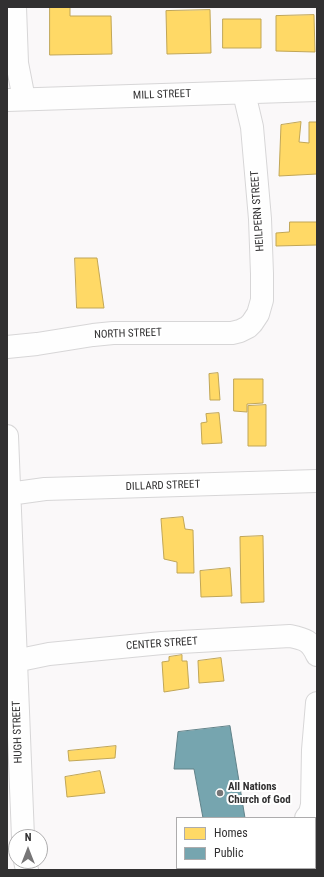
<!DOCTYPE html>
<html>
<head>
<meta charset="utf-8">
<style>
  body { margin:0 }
  #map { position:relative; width:324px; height:877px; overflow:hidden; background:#faf8f9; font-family:"Roboto Condensed",sans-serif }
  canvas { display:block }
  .frame { position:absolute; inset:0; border:8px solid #313031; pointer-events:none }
  .legend { position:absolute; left:176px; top:817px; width:140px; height:52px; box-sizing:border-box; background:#fff; border:1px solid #adacad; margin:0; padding:5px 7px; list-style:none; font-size:12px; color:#313031 }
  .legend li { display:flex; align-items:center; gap:8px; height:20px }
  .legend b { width:20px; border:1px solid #adacad }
  .north { position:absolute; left:8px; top:829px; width:40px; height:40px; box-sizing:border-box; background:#fff; border:1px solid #adacad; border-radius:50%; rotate:0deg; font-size:11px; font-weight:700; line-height:16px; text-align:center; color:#313031 }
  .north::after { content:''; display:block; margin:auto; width:14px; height:18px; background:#777677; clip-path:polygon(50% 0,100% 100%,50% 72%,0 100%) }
</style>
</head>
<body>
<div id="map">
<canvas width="324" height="877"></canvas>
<div class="frame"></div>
<ul class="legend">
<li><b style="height:11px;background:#ffd966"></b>Homes</li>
<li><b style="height:11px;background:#76a5af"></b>Public</li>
</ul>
<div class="north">N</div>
</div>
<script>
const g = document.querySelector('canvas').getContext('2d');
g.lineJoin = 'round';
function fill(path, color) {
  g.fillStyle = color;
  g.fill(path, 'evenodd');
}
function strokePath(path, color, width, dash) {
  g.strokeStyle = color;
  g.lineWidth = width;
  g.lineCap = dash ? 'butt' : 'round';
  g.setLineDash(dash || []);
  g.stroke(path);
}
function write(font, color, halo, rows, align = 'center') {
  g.font = font + ' "Roboto Condensed",sans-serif';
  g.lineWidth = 4;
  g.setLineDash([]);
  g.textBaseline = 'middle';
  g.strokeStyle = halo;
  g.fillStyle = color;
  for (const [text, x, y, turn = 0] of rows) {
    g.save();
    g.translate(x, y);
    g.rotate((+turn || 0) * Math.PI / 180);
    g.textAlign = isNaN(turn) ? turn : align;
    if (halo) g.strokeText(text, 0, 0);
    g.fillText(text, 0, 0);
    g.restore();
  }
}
const homes = new Path2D(`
  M50 7H70V16H111L112 54 50 55Z
  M210 10 211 53 167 54 166 11Z
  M314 15 315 52 276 51V16Z
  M223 19H261V48H223Z
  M301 122 299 142 309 143V122H317V174L279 176 281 125Z
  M290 222H317V245L276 246V233L289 232Z
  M75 258H97L104 308H77Z
  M218 373 220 400H210L209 374Z
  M234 379H263V403L247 404V412L234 411Z
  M266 405V446H248V406Z
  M219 413 222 443 202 444 201 423 207 422 206 414Z
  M183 517 185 529 193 530 194 573H177V562L164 559 161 519Z
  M263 536 264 602 241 603 240 537Z
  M230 568 232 596 201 597 200 571Z
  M182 655V661H187L189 688 164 692 162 662 169 661V657Z
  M221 658 224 681 199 683 198 661Z
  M116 746 115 758 69 761 68 751Z
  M100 771 105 793 67 797 65 777Z`);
const public = new Path2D(`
  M230 726 245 818H203L194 769H174L178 732Z`);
const minor = new Path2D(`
  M15 7 17 63 24 99
  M7 100 317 90
  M7 347 37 344 93 335 113 333H232L240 331 248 327 252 323 258 314 262 300V274L260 219 252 127 244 93
  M7 436 23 837
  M9 494 45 489 317 481
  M15 661 49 654 162 643 290 636C305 639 311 641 317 655
  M306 818 310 813 312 805 313 750 317 703
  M25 861 27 870
  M206 870 211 868`);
const markers = [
  [220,793,4,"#777677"]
];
const streetNames = [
  ["MILL STREET",162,95,-2],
  ["HEILPERN STREET",258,211,-94],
  ["NORTH STREET",128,334,-2],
  ["DILLARD STREET",163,486,-2],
  ["CENTER STREET",162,644,-4],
  ["HUGH STREET",18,732,-92]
];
const poiNames = [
  ["All Nations",228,787],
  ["Church of God",228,800]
];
fill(homes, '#ffd966');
strokePath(homes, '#c1a656', 1);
fill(public, '#76a5af');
strokePath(public, '#618289', 1);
strokePath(minor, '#d7d6d7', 24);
strokePath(minor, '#fefefe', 22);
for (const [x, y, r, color] of markers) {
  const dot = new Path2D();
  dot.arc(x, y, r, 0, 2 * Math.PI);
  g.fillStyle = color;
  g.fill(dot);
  strokePath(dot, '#fff', 1.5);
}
write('11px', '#313031', '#fff', streetNames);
write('bold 11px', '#313031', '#fff', poiNames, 'left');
</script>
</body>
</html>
